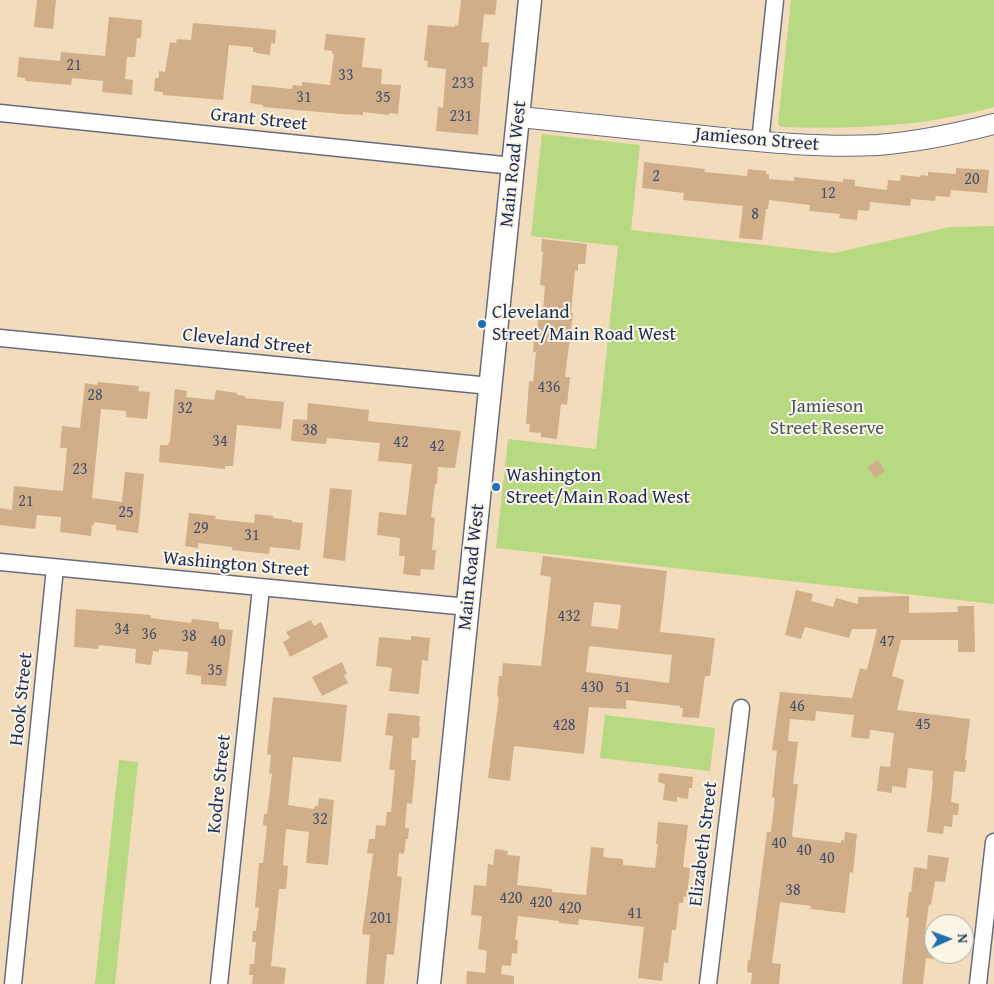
<!DOCTYPE html>
<html>
<head>
<meta charset="utf-8">
<style>
  body { margin:0 }
  #map { position:relative; width:994px; height:984px; overflow:hidden; background:#f3dcbc; font-family:"Gentium Book Plus",serif }
  canvas { display:block }
  .north { position:absolute; left:924px; top:914px; width:50px; height:50px; box-sizing:border-box; background:#fcf5e5; border:1px solid #a2a6af; border-radius:50%; rotate:88deg; font-size:14px; font-weight:700; line-height:20px; text-align:center; color:#1b2f5e }
  .north::after { content:''; display:block; margin:auto; width:18px; height:22px; background:#1f6fb2; clip-path:polygon(50% 0,100% 100%,50% 72%,0 100%) }
</style>
</head>
<body>
<div id="map">
<canvas width="994" height="984"></canvas>
<div class="north">N</div>
</div>
<script>
const g = document.querySelector('canvas').getContext('2d');
g.lineJoin = 'round';
function fill(path, color) {
  g.fillStyle = color;
  g.fill(path, 'evenodd');
}
function strokePath(path, color, width, dash) {
  g.strokeStyle = color;
  g.lineWidth = width;
  g.lineCap = dash ? 'butt' : 'round';
  g.setLineDash(dash || []);
  g.stroke(path);
}
function write(font, color, halo, rows, align = 'center') {
  g.font = font + ' "Gentium Book Plus",serif';
  g.lineWidth = 4;
  g.setLineDash([]);
  g.textBaseline = 'middle';
  g.strokeStyle = halo;
  g.fillStyle = color;
  for (const [text, x, y, turn = 0] of rows) {
    g.save();
    g.translate(x, y);
    g.rotate((+turn || 0) * Math.PI / 180);
    g.textAlign = isNaN(turn) ? turn : align;
    if (halo) g.strokeText(text, 0, 0);
    g.fillText(text, 0, 0);
    g.restore();
  }
}
const green = new Path2D(`
  M791 0H994V107C924 127 853 129 781 127L778 124Z
  M542 134 640 145 631 230 834 253 950 227 994 226V604L496 548 508 439 596 449 618 246 531 236Z
  M605 715 715 728 710 771 600 758Z
  M119 760 138 762 115 984H95Z`);
const building = new Path2D(`
  M37 0H56L53 29 34 27Z
  M461 0H497L495 15 484 14 481 42 489 43 487 67 483 66 478 135 436 131 438 107 443 108 446 69 427 67 428 61 424 60 428 25 455 27V25L458 26Z
  M109 17 142 20 141 38H137L135 57H127L125 79 133 80 132 95 102 92 103 81 72 78 71 85 25 81V78L17 77 19 57 60 61 61 52 105 56Z
  M193 23 276 30 275 44 271 43 270 55 256 53V52H253V47L229 45 223 100 163 95V92L154 91 155 78H159V71L165 72 170 42 176 43 177 39 191 40Z
  M326 34 365 38 362 67 382 69 381 84 401 85 398 114 389 113V115L363 112V115L342 114 263 107V105L250 103 252 85 292 89 293 85 302 86V82L330 85 334 54H332V51L324 50Z
  M644 162 705 169 704 172 747 176 748 169 766 171V174H769V179L794 181V177L843 182V179L855 180V186L887 190 888 180 900 181 901 175 920 177 921 175 928 176V172L956 174V168L989 170 987 193 951 190 950 197 936 196 935 201 911 199 910 206 870 202 869 211 858 210 857 220 839 218 840 214 809 211 810 205 769 200 768 209H766L762 240 739 238 743 206 683 200 684 193 642 188Z
  M542 239 587 244 585 264H578V271L575 270 571 313H573L565 377H570L567 405 561 404 557 439 541 437V433L529 432 530 424H526L529 381 533 382 536 352H533L534 340H536L539 309 543 310 545 286 540 285 543 252 541 251Z
  M98 382 139 386 138 391 150 392 147 419 126 417V411L101 409 92 498 122 502 125 472 144 474 138 533 116 530V525L94 522V525H92L91 536 60 532 61 517 37 515 35 529 0 525V508L12 510 14 486 63 491 67 448H60L62 426 80 428 85 383 97 385Z
  M175 389 187 391 186 397 214 400 216 390 237 393V395L245 396V398L284 402 281 429 237 425 233 466H225V469L159 462 160 445H168L170 440Z
  M308 403 369 410 368 421 461 431 455 468 438 467 437 484H435L431 517 435 518 432 550H436L434 570 421 569 420 576 403 574 405 556H399L400 538 377 535 379 512 406 515 412 464 378 461 380 443 327 438 326 444 291 441 293 419 307 420Z
  M878 460 885 471 875 478 867 467Z
  M330 488 352 490 345 561 323 558Z
  M189 513 216 516 215 519 254 523 255 514 273 516V518L292 520V522L303 523 300 550 270 547 269 554 232 550V547L198 543V548L185 546Z
  M543 556 667 571 660 632 715 638 710 676H705L699 718 682 717 683 708H680V706L626 700V709L589 707 584 754 514 746 510 781 488 778 499 697 497 696 499 676H502L503 663 541 666 551 577 540 575ZM594 602 621 605 618 629 591 626ZM589 646 672 655 669 683 586 672Z
  M796 590 813 594 811 601 833 607 836 598 858 604V597L909 596V613L958 612 957 606H974L975 652H958V640H901L892 676 904 680 897 710 970 719 965 760H967L965 772 954 771 951 802 959 804 958 815H953L952 827 944 826 943 834 927 832 933 781 932 780 933 771 908 768 906 788 892 786V793L877 791 880 766 890 767 894 733 870 730 869 739 851 737 854 715 816 711 815 721 790 719 788 741 798 742 793 784H798L792 835 793 837 841 843V840L844 841 845 832 857 834 853 873 850 872 845 913 810 909 811 906 780 902 772 963 781 964 779 984H751L752 973 747 972 748 960H750L767 832H771L775 798 772 797 777 751 772 750 780 692 852 698 860 668 867 670 877 629H852L849 638 805 627 801 639 785 635Z
  M76 609 151 615V618L191 623 192 619 219 622V629L233 630 226 686 201 684V676L186 674 188 652 159 649V652L153 651 151 665 135 663 136 649 99 645 98 649 74 647Z
  M311 620 314 626 321 622 328 637 290 657 283 642 290 638 286 632Z
  M411 636 430 638 428 661 422 660 419 694 389 691 392 668 376 666 379 637 411 640Z
  M342 662 347 674 344 675 348 683 322 696 312 677Z
  M273 697 347 705 341 762 293 757 288 805 314 809 315 806H318L319 798 334 800 328 865 306 863 309 832 286 829 283 865 288 866 286 889H279L271 966 286 968 284 984H252L253 975H249L250 964H254L256 942H252L253 931H256L259 908 255 907 259 863H263L267 826 263 825 264 814H267L272 774 269 773 271 755 267 754Z
  M388 713 420 716 419 726 420 727 419 738H412L411 760H416L412 804 407 803 405 828H409L408 839H406L404 854 399 853 397 876 402 877 394 955 387 954 384 984H366L370 935 362 934 373 854 367 853 369 839H375L376 825 385 826 387 812H391L395 770H389L393 736 385 735Z
  M659 773 693 777 692 788H689L688 799 677 797V802L663 800 665 784 658 782Z
  M658 822 688 825 683 867 690 868 687 897 684 896 683 903H679L676 930H672L668 963 664 962 662 981 638 978 644 927 579 919 578 925 559 923V921L518 916 515 940H518L517 954 512 953 511 966 502 965 501 974 514 976V984H468L466 983 467 971 485 973 487 951 478 949 482 916 471 915 474 885 486 886 488 864 493 865 495 849 508 851 507 855 520 856 517 885 552 889V892L586 895 591 847 604 848 603 857 623 859V865L655 868 658 844H656Z
  M928 855 949 858 945 882 935 881 931 905 929 904 925 933 934 934V959L926 958 923 984H902L909 918 906 917 909 892H911L914 867 927 869Z`);
const minor = new Path2D(`
  M0 113 513 166
  M760 142 775 0
  M0 338 490 386
  M0 562 468 607
  M13 984 55 568
  M219 984 261 588
  M708 984 741 708
  M978 984 994 842`);
const tertiary = new Path2D(`
  M519 117C581 123 643 130 704 136 763 142 820 148 878 145 917 142 956 134 994 124`);
const secondary = new Path2D(`
  M429 984 530 0`);
const markers = [
  [482,324,5,"#1f6fb2"],
  [496,487,5,"#1f6fb2"]
];
const numberNames = [
  ["21",74,66],
  ["33",346,76],
  ["233",463,84],
  ["31",304,98],
  ["35",383,98],
  ["231",461,117],
  ["2",656,177],
  ["20",972,180],
  ["12",828,194],
  ["8",755,215],
  ["436",549,388],
  ["28",95,396],
  ["32",185,409],
  ["38",310,431],
  ["34",220,442],
  ["42",401,443],
  ["42",437,447],
  ["23",80,470],
  ["21",26,502],
  ["25",126,513],
  ["29",201,529],
  ["31",252,536],
  ["432",569,617],
  ["34",122,630],
  ["36",149,635],
  ["38",189,637],
  ["40",218,642],
  ["47",887,642],
  ["35",215,671],
  ["430",592,688],
  ["51",623,688],
  ["46",797,707],
  ["45",923,725],
  ["428",564,726],
  ["32",320,820],
  ["40",779,844],
  ["40",804,851],
  ["40",827,859],
  ["38",793,891],
  ["420",511,899],
  ["420",541,903],
  ["420",570,909],
  ["41",635,914],
  ["201",381,919]
];
const streetNames = [
  ["Grant Street",259,120,6],
  ["Jamieson Street",757,140,5],
  ["Main Road West",514,164,-84],
  ["Cleveland Street",247,342,6],
  ["Washington Street",236,565,5],
  ["Main Road West",472,567,-84],
  ["Hook Street",22,699,-84],
  ["Kodre Street",220,784,-84],
  ["Elizabeth Street",704,844,-83]
];
const poiNames = [
  ["Cleveland",492,313],
  ["Street/Main Road West",492,335],
  ["Washington",506,476],
  ["Street/Main Road West",506,498]
];
const parkNames = [
  ["Jamieson",827,407],
  ["Street Reserve",827,429]
];
fill(green, '#b7d981');
fill(building, '#d0ae89');
strokePath(minor, '#676c7f', 19);
strokePath(tertiary, '#676c7f', 22);
strokePath(secondary, '#676c7f', 25);
strokePath(minor, '#fff', 16);
strokePath(tertiary, '#fff', 20);
strokePath(secondary, '#fff', 22);
for (const [x, y, r, color] of markers) {
  const dot = new Path2D();
  dot.arc(x, y, r, 0, 2 * Math.PI);
  g.fillStyle = color;
  g.fill(dot);
  strokePath(dot, '#fcf5e5', 2);
}
write('16px', '#484f69', null, numberNames);
write('19px', '#1b2f5e', '#fcf5e5', streetNames);
write('19px', '#1b2f5e', '#fcf5e5', poiNames, 'left');
write('19px', '#425a67', '#fcf5e5', parkNames);
</script>
</body>
</html>
